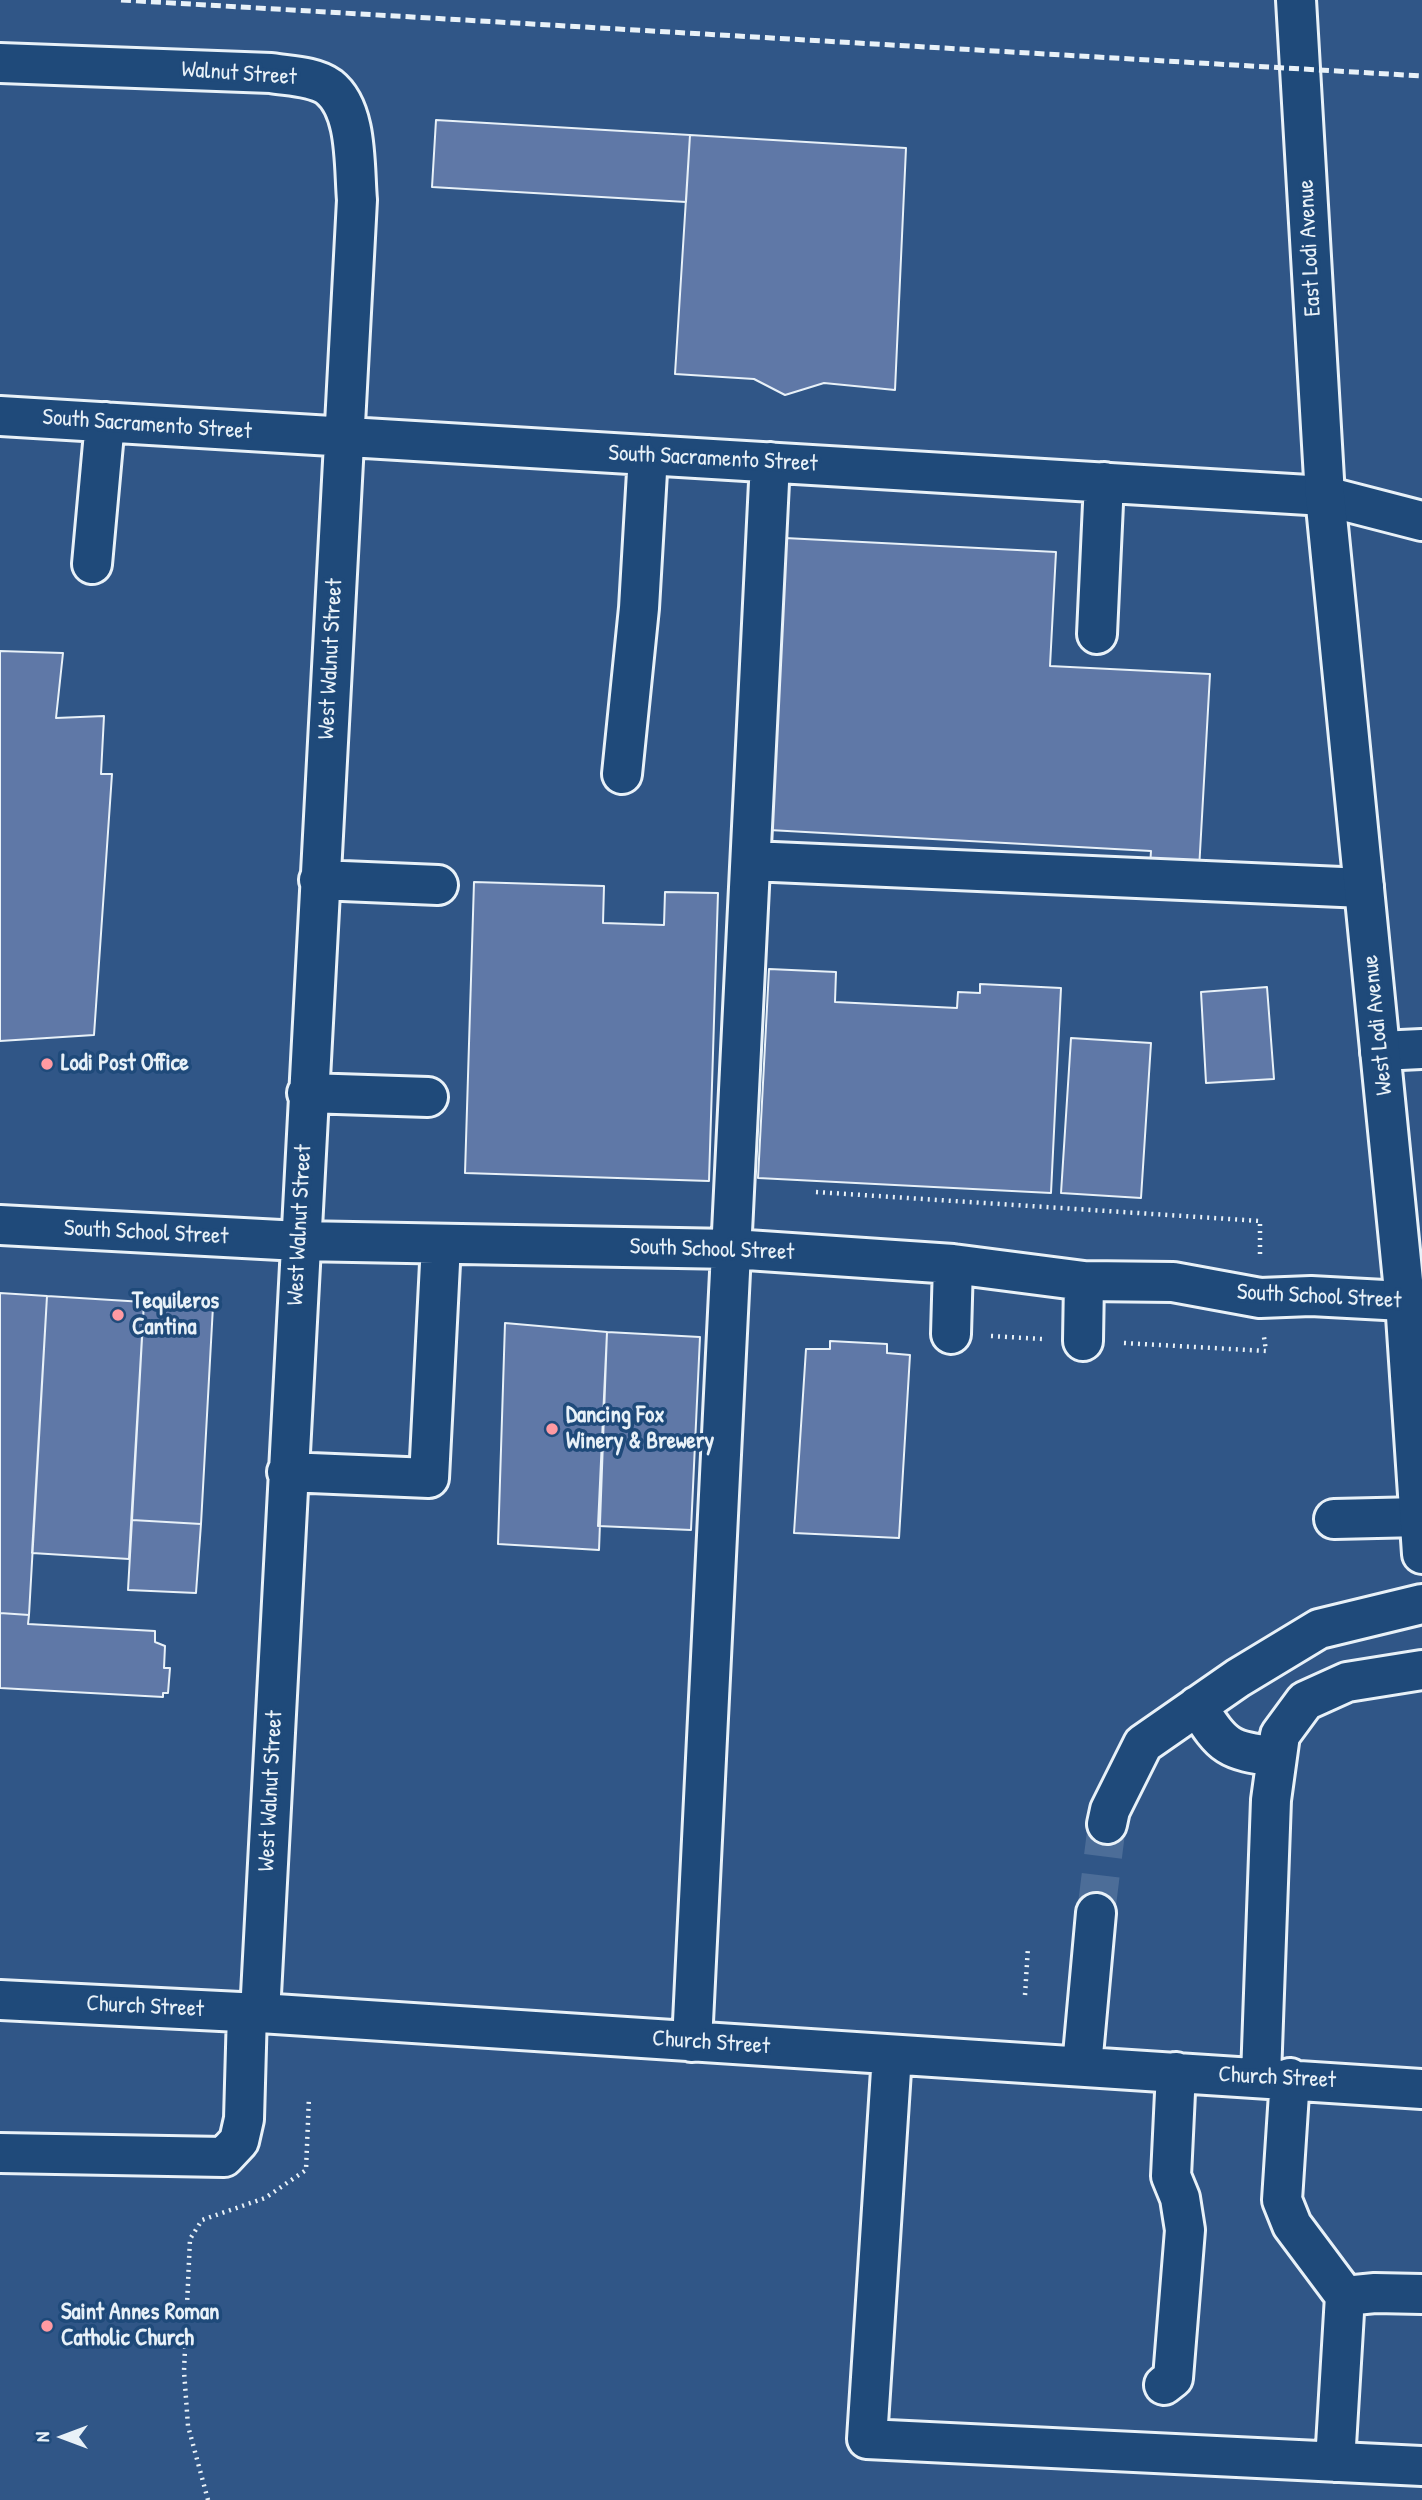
<!DOCTYPE html>
<html>
<head>
<meta charset="utf-8">
<style>
  body { margin:0 }
  #map { position:relative; width:1422px; height:2500px; overflow:hidden; background:#305687; font-family:"Patrick Hand",sans-serif }
  canvas { display:block }
  .north { position:absolute; left:28px; top:2402px; width:70px; height:70px; -webkit-text-stroke:5px #1f4a7a; paint-order:stroke; rotate:270deg; font-size:19px; font-weight:700; line-height:28px; text-align:center; color:#e8f1f8 }
  .north::after { content:''; display:block; margin:auto; width:24px; height:32px; background:#e8f1f8; clip-path:polygon(50% 0,100% 100%,50% 72%,0 100%) }
</style>
</head>
<body>
<div id="map">
<canvas width="1422" height="2500"></canvas>
<div class="north">N</div>
</div>
<script>
const g = document.querySelector('canvas').getContext('2d');
g.lineJoin = 'round';
function fill(path, color) {
  g.fillStyle = color;
  g.fill(path, 'evenodd');
}
function strokePath(path, color, width, dash) {
  g.strokeStyle = color;
  g.lineWidth = width;
  g.lineCap = dash ? 'butt' : 'round';
  g.setLineDash(dash || []);
  g.stroke(path);
}
function write(font, color, halo, rows, align = 'center') {
  g.font = font + ' "Patrick Hand",sans-serif';
  g.lineWidth = 7;
  g.setLineDash([]);
  g.textBaseline = 'middle';
  g.strokeStyle = halo;
  g.fillStyle = color;
  for (const [text, x, y, turn = 0] of rows) {
    g.save();
    g.translate(x, y);
    g.rotate((+turn || 0) * Math.PI / 180);
    g.textAlign = isNaN(turn) ? turn : align;
    if (halo) g.strokeText(text, 0, 0);
    g.fillText(text, 0, 0);
    g.restore();
  }
}
const building = new Path2D(`
  M436 120 690 135 686 202 432 187Z
  M690 135 906 148 895 390 824 383 785 395 754 379 675 374Z
  M785 538 1056 552 1050 666 1210 674 1199 870 1150 867 1151 851 769 830Z
  M0 651 63 653 56 718 104 716 101 774H112L94 1035 0 1041Z
  M474 882 604 886 603 923 664 925 665 892 718 893 709 1181 465 1173Z
  M769 969 836 972 835 1002 957 1008 958 992 980 993V984L1061 988 1051 1193 758 1178Z
  M1267 987 1274 1079 1206 1083 1201 992Z
  M1071 1038 1151 1043 1141 1198 1061 1193Z
  M0 1293 47 1296 29 1615 0 1613Z
  M47 1296 144 1302 129 1559 32 1553Z
  M144 1302 213 1306 201 1524 132 1520Z
  M505 1323 607 1332 599 1550 498 1544Z
  M607 1332 700 1337 691 1530 598 1526Z
  M830 1341 887 1344V1353L910 1355 899 1538 794 1533 806 1349H830Z
  M132 1520 201 1524 196 1593 128 1590Z
  M0 1613 29 1615 28 1624 155 1631V1642L165 1646 164 1668H170L168 1693H163V1697L0 1688Z`);
const minorTunnel = new Path2D(`
  M1096 1913 1107 1824`);
const path = new Path2D(`
  M816 1192 1260 1221V1255
  M991 1336 1042 1339
  M1124 1343 1266 1351 1264 1337
  M1025 1995 1028 1947
  M208 2500 188 2426 184 2371 190 2239 202 2220 265 2198 306 2170 309 2097`);
const minor = new Path2D(`
  M0 63 271 73C289 76 314 76 329 87 358 110 354 166 357 200L260 2013
  M0 416 1325 496 1422 521
  M92 564 105 422
  M1097 634 1104 482
  M622 774 639 608 648 455
  M751 861 1364 888
  M319 880 438 885
  M1380 1051 1422 1049
  M307 1093 428 1097
  M0 1225 299 1241 732 1249 953 1264 1084 1281 1173 1282 1260 1298 1311 1296 1422 1302
  M951 1334 953 1264
  M1083 1341 1084 1281
  M287 1472 429 1478 441 1244
  M1334 1519 1420 1517
  M1197 1706C1224 1748 1227 1750 1276 1757
  M1107 1824 1110 1810 1143 1744 1238 1678 1319 1629 1422 1604
  M0 2000 260 2013 1422 2089
  M692 2042 770 462
  M892 2055 867 2439 1422 2466
  M1082 2066 1096 1913
  M1261 2076 1271 1800 1280 1735 1305 1701 1347 1682 1422 1670
  M1290 2078 1282 2200 1292 2225 1345 2296 1375 2293 1422 2294
  M0 2153 224 2157 239 2141 244 2119 247 2012
  M1164 2385 1173 2378 1185 2230 1180 2198 1171 2176 1176 2072
  M1335 2462 1345 2296`);
const major = new Path2D(`
  M1296 0 1325 496 1405 1301 1422 1554`);
const rail = new Path2D(`
  M121 0 1422 76`);
const markers = [
  [47,1064,7,"#ff9aa2"],
  [118,1315,7,"#ff9aa2"],
  [552,1429,7,"#ff9aa2"],
  [47,2326,7,"#ff9aa2"]
];
const streetNames = [
  ["Walnut Street",239,74,4],
  ["East Lodi Avenue",1310,248,-93],
  ["South Sacramento Street",147,425,4],
  ["South Sacramento Street",713,459,3],
  ["West Walnut Street",331,659,-87],
  ["West Lodi Avenue",1378,1025,-96],
  ["West Walnut Street",300,1225,-87],
  ["South School Street",146,1233,3],
  ["South School Street",712,1250,2],
  ["South School Street",1319,1297,3],
  ["West Walnut Street",271,1791,-87],
  ["Church Street",145,2007,3],
  ["Church Street",711,2043,4],
  ["Church Street",1277,2078,3]
];
const poiNames = [
  ["Lodi Post Office",61,1064],
  ["Tequileros",132,1302],
  ["Cantina",132,1328],
  ["Dancing Fox",566,1416],
  ["Winery & Brewery",566,1442],
  ["Saint Annes Roman",61,2313],
  ["Catholic Church",61,2339]
];
fill(building, '#5f78a7');
strokePath(building, '#e8f1f8', 2);
strokePath(minorTunnel, '#4c6d98', 38, [38, 19]);
strokePath(minor, '#e8f1f8', 44);
strokePath(major, '#e8f1f8', 44);
strokePath(path, '#e8f1f8', 4.5, [2, 5]);
strokePath(minor, '#1f4a7a', 38);
strokePath(major, '#1f4a7a', 38);
strokePath(rail, '#e8f1f8', 5, [10, 5]);
for (const [x, y, r, color] of markers) {
  const dot = new Path2D();
  dot.arc(x, y, r, 0, 2 * Math.PI);
  g.fillStyle = color;
  g.fill(dot);
  strokePath(dot, '#1f4a7a', 2.5);
}
write('23px', '#e8f1f8', '#1f4a7a', streetNames);
write('bold 23px', '#e8f1f8', '#1f4a7a', poiNames, 'left');
</script>
</body>
</html>
